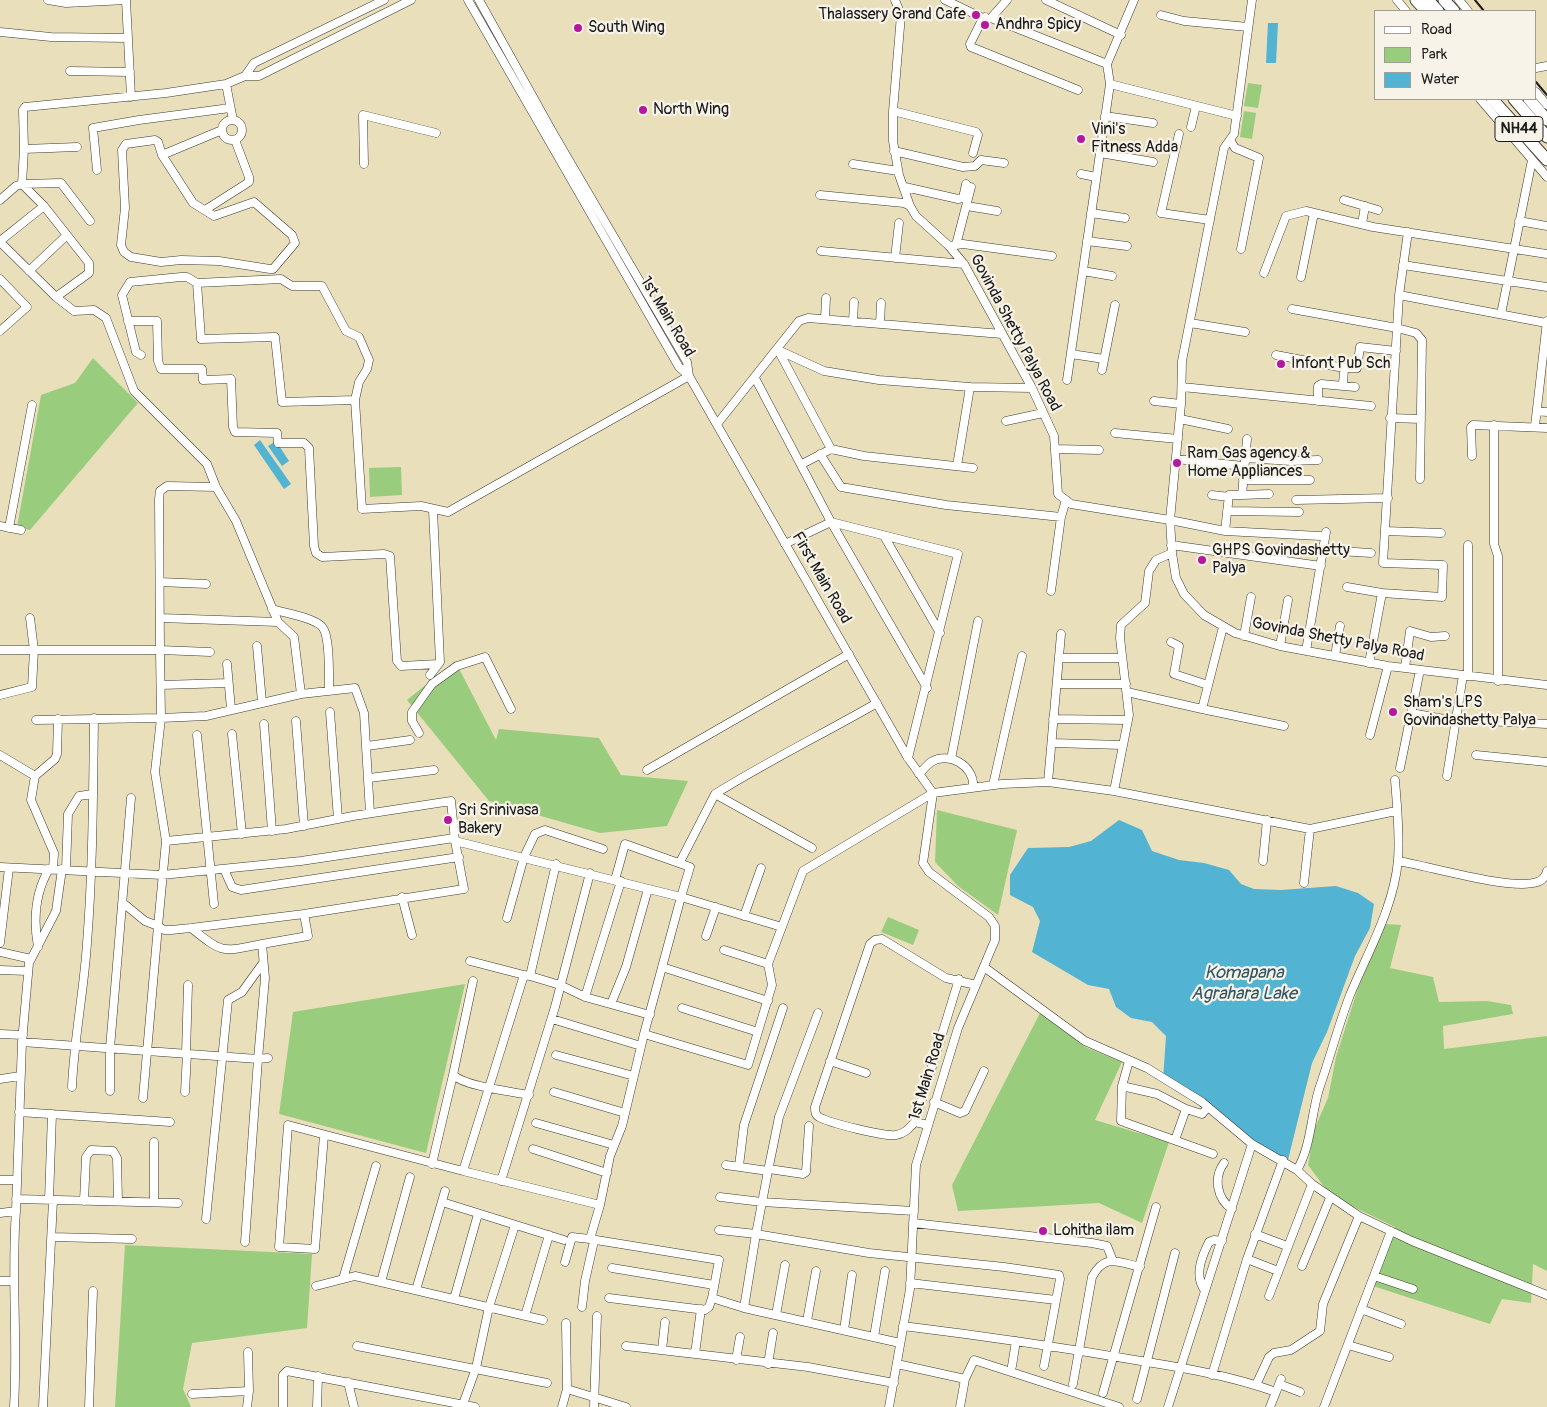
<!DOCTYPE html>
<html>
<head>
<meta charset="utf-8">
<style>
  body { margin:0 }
  #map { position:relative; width:1547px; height:1407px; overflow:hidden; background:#e9dfbb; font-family:Pangolin,sans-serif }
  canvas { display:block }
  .legend { position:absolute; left:1374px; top:10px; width:162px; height:90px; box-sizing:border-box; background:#f7f3e8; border:1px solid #9f9d96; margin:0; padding:6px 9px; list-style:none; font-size:15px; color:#1c1c1c }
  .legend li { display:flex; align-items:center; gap:10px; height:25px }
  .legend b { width:25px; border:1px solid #9f9d96 }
</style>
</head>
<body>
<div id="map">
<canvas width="1547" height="1407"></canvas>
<ul class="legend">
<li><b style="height:6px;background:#fff"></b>Road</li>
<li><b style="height:14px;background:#99cd7d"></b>Park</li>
<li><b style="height:14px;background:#53b3d2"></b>Water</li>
</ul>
</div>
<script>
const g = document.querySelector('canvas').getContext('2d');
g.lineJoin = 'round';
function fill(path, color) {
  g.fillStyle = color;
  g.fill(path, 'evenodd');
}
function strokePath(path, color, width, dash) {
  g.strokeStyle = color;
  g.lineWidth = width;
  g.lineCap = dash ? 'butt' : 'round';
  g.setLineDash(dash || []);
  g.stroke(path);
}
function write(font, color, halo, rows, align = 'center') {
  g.font = font + ' Pangolin,sans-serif';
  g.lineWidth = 4.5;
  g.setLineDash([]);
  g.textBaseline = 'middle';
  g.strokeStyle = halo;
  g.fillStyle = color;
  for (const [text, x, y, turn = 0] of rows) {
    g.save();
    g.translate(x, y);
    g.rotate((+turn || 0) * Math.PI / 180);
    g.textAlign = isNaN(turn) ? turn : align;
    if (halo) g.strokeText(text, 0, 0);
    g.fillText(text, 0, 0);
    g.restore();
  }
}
const green = new Path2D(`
  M1248 83 1262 85 1258 108 1244 106Z
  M1244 111 1256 113 1252 139 1240 137Z
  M93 358 138 403 30 530 17 527 41 395 75 383Z
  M401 467 402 495 370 497 369 468Z
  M455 661 496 740 499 729 599 738 621 775 688 781 667 826 600 833 489 801 407 700Z
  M937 810 1017 830 998 915 958 886 935 862Z
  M888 917 919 930 913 945 881 932Z
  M1385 924 1401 925 1390 968 1433 977 1439 1002 1487 1001 1511 1005 1513 1014 1443 1026 1444 1049 1547 1036V1271L1533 1264 1531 1303 1502 1299 1490 1324 1373 1286 1395 1227 1331 1196 1308 1165 1314 1130 1328 1098 1336 1057 1358 988Z
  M465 984 426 1153 279 1114 293 1012Z
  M1041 1011 1085 1047 1122 1062 1095 1120 1169 1142 1142 1223 1099 1203 958 1211 952 1185Z
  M125 1245 312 1254 307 1328 192 1343 183 1389 191 1407H115Z`);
const water = new Path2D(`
  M1268 23H1278L1276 63H1266Z
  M260 440 291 484 284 489 254 445Z
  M276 441 289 461 282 466 268 446Z
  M1119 820 1142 830 1152 851 1179 860 1204 863 1229 870 1241 884 1254 889 1281 890 1336 886 1358 893 1374 904 1370 928 1355 956 1327 1032 1312 1063 1286 1168 1163 1080 1166 1036 1152 1022 1131 1018 1116 1007 1109 989 1088 985 1032 952 1040 921 1033 907 1010 895V875L1028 848 1069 847 1091 841Z`);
const minor = new Path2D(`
  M48 0 66 3 126 0
  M126 0 131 97
  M468 0 679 367 689 376 908 758 933 793
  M479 0 553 133 687 362 689 376
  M895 0 901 15 893 111V141L899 175 910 206 916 216 949 246 964 264 1032 388 1054 436 1058 494 1071 504 1170 520 1172 553 1176 578 1184 594 1204 615 1235 633 1280 646 1388 666 1547 685
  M945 0 983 18 985 17
  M1007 0 991 18 1107 64
  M1046 0 1121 35
  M1252 0 1234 134 1224 148 1182 361 1181 404 1170 520 1225 531 1320 536
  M1397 0 1406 11
  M1459 0 1468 11
  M1161 15 1184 21 1248 27
  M983 18 970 44 971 47 1078 90
  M0 32 51 37 128 38
  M1536 68 1547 66
  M70 71 130 72
  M245 76 254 63 384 0
  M226 84 233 120
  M1110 84 1237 116
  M1536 92 1547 105
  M1480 99 1547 177
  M893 111 976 132 978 135 973 153
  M1105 116 1153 123
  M222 130a10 10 0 1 1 20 0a10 10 0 1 1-20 0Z
  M1191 127 1196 106
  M1179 134 1161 213 1210 220
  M155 140 158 142 162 155 193 203 214 216 254 202 292 235 295 243 273 269H270L219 261 181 260 161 262 131 257 124 252 121 245 125 208 122 150 126 144Z
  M1230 140 1235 148 1259 158 1241 249
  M24 149 77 147
  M894 151 963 167 975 166 981 160 1004 163
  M1100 153 1153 162
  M162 155 222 130
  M364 164 363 115 436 133
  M853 164 898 171
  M97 170 93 128 139 120 230 108
  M1081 174 1096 177
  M905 187 958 199 963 198 966 184
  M820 195 904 203 910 206
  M0 200 16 186 22 184 61 183 90 221
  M1344 200 1378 210
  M967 206 997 211
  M205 210 249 182V177L235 140
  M1091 213 1125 218
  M1519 221 1547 226
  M1362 224 1365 206
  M0 241 44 206
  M1087 241 1127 246
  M0 242 56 297 89 273V263L44 206 22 184 24 149 23 110 25 107 166 93 226 84 245 76H259L411 0
  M956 245 971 187
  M949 246 963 244 1052 256
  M821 251 964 264
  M895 258 899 223
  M1403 265 1547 287
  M29 271 67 235
  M1083 271 1112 276
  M1264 273 1286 216 1306 211 1373 227 1547 254
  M1301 277 1314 213
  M0 279 27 307 0 331
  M197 283 201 339 275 337 282 402 355 400 362 509 421 506 448 512 689 376
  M1399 295 1546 323
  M56 297 74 311 94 310 106 318 134 391 207 464 216 487 236 521 278 622 294 637 301 694
  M1292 309 1397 328 1416 333 1422 340 1420 479
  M1501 314 1532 160
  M825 319 826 298
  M128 321H157L158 361 161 369H202L203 380 231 379 233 427 235 432 277 433 278 443H304L309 448 314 546 316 553 322 557 384 554 390 556 397 661 401 666 438 664
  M853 322 854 302
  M1190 323 1245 332
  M880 324 881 303
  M778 350 824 371 879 380 970 387 1032 388
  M778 350 831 449
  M1071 354 1104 359
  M141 355 136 352 122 295 130 282 181 277H187L197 283 281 279 292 286H322L346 331 359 337 369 360 367 369 359 382 355 400
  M1276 355 1344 368
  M1102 370 1115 305
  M755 378 831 522 927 688
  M1067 380 1110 84 1107 64 1134 0
  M1343 386 1344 368H1357L1360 347 1396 351
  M1182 387 1371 406
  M1154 401 1181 404
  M1318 401V386L1321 384 1355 387
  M1537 411 1547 412
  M1390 418 1421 419
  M1180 419 1228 429
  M1006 421 1043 413
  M717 424 799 321 808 318 1002 334
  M1494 425V544L1498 556V681
  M1535 426 1547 321
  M1115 433 1178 439
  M1055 449 1099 450
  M820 454 841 487 946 505 1061 517
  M1472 456 1471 427 1473 425 1547 428
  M1245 458 1291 461 1318 460
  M1176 459 1243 466
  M802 464 831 449 864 456 973 468
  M957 466 970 387
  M1243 480H1310
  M1212 495 1229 497
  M1242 495 1269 494
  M1296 500 1388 498
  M1227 511 1299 512
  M0 526 21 530
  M9 528 32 405
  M1225 531 1229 495H1242L1247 439
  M1385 531 1441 533
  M884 536 940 633
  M785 544 831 522 958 554 908 758
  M1171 545 1321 566
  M1323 550 1371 553
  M160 582 206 584
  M1347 587 1382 593 1442 597 1443 565 1383 563 1399 295 1408 232
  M1051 591 1061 517 1066 500
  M272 609C284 613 317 618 323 628 330 638 329 676 329 690
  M160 618 278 622
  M1244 636 1251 597
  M1171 642 1179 646 1174 674 1208 685
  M257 646 262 702
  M1280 646 1288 600
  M0 650H160L161 718 206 716 301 694 355 688 364 713 370 813
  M1306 651 1326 532
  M210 652 160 650 159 499 160 491 167 486 216 487
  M1335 656 1340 626
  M1059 658H1122
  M1369 663 1382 593
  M227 664 231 709
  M1405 668 1410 631 1431 637 1445 636
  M430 675 440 662 433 510
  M1468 676V545
  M1057 684H1126
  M161 685 228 683
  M1127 692 1202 709 1223 627
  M0 695 32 687 34 650 30 618
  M1202 709 1284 726
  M330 712 338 819
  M1411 713 1455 721
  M1053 719 1128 720
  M36 720 161 718 155 772 166 841
  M296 721 304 826
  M1484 721 1547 724
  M264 724 272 831
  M419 733 412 721V712L432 684 457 666 485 657 511 709
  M232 734 242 834
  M197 735 214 904
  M1370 735 1388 666
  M1052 743 1122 745
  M367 746 410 740
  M0 755 35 776
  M1476 755 1547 762
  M951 759 978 621
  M1400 768 1420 670
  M647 770 849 654
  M919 774C923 770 927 765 931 762 949 751 975 766 973 787
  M1447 776 1463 675
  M369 778 434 770
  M1048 782 1061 634
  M993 785 1022 656
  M1114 791 1129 715 1120 638 1121 625 1145 603 1149 571 1156 560 1172 553
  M455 841 451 801 353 816 286 829 166 841 158 926 164 930H171L191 928 304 914 464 889 455 841 681 897 690 867 625 844 615 880
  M812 848 715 794C768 761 823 734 877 703
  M1263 861 1267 820
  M1398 861C1429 866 1511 891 1537 882 1542 881 1546 876 1547 871
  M680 862 715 794
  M556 864 530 976 560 985 585 997 650 1015
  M0 867 162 875 301 861 454 838
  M53 869 54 853 31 800 35 776 55 759 57 754 58 719
  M66 869 68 814 79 796 93 794
  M224 869 232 887 241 890 459 857
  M1304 883 1310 829
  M402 897 412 935
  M123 903 145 921 158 926 143 1098
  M744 916 761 868
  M507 918 524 857 535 834 545 830 603 849
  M191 928C224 954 221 952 262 944
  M706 936 716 907
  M0 943 9 868
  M38 947C33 919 35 893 49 869
  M724 950 768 964
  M0 952 31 959
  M470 961 524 975
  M662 967 768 1001
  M984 967 1085 1041 1147 1068 1202 1102 1252 1144
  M0 970 27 971
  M530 976 524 975 463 1171 600 1205 610 1156 622 1126 644 1034 748 1065 772 985 768 964 803 871 933 793 1002 784 1048 782 1114 791 1310 829 1396 811
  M473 981 453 1075C467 1087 510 1091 529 1095
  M585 997 621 881
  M611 1004 626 967 648 889
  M682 1008 758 1032
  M552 1019 641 1046
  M0 1034 23 1035
  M644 1034 681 897 782 927
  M22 1042 29 963 56 911 62 869
  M186 1054 188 985
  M556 1055 634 1076
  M830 1061 866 1073
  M1129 1061 1122 1086 1121 1121 1213 1154
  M0 1079 20 1076
  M1122 1086 1157 1094 1186 1109 1175 1140
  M72 1087C74 1038 84 991 87 943 93 868 93 793 94 718
  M110 1091V1048L131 798
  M185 1092 187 1054
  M554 1092 625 1113
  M934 1102 960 1113 965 1111 984 1071
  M1186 1109 1202 1114 1208 1107
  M19 1112 170 1122
  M915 1122C909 1128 906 1133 896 1135 886 1137 829 1123 819 1117 815 1115 815 1111 815 1107L870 944 875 940 882 939 946 978 976 985
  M536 1123 614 1145
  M928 1125 915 1122 959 979
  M324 1135 315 1249 279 1247 288 1125 463 1171
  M154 1142V1202
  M533 1149 607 1173
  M1224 1163C1213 1178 1217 1199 1232 1209
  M432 1164 453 1075
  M739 1166 744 1125 783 1008
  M769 1169 803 1174 806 1172 809 1126
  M1297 1170C1311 1147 1311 1115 1319 1089 1330 1058 1338 1026 1350 995 1368 952 1394 907 1398 860 1400 834 1397 806 1395 780
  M768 1171 779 1117 818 1013
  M0 1180H17
  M501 1181 555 1007 590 873
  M1312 1184 1359 1216 1412 1241 1547 1295
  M720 1197 762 1202 914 1211
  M16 1199 178 1203
  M49 1200 52 1114
  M84 1201 86 1157 91 1150 113 1151 117 1158 118 1201
  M442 1202 564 1240
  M0 1213 16 1211 22 1042 258 1059 265 978 262 944 308 936 304 914
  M206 1219 228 1000 242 992 263 963
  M913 1223 1092 1243 1107 1246 1113 1261
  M719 1230 756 1234 768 1171 726 1165
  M1255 1234 1287 1246
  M52 1237 132 1239
  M590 1239 719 1260 712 1298 744 1308
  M245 1242 258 1059 268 1058
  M1247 1259 1278 1271
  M565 1262 572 1237 590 1239 600 1205
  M1302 1266 1330 1198
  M612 1268 714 1285
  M1374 1276 1413 1289
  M343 1279 376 1166
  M0 1281H13
  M381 1282 410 1177
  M910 1283 1056 1300
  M316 1286 355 1276 543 1320
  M416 1290 445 1191
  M1205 1291C1194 1276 1201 1258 1209 1242L1214 1240 1222 1241
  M609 1298 705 1310 709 1307 712 1298
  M454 1299 478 1214
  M582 1307 585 1281 594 1241
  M1361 1309 1401 1324
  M776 1315 785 1265
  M525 1316 549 1235
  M807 1321 816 1271
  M903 1326C985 1336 1066 1348 1147 1362 1191 1369 1234 1377 1276 1392L1281 1379
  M844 1330 852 1275
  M874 1337 885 1271
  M900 1343 744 1308 756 1234 869 1253 1004 1267 1059 1275 1060 1279 1044 1366
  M1348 1345 1389 1357
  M357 1346 547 1383
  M626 1346 808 1367 894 1383
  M662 1350 665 1322
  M695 1354 701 1309
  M736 1360 740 1337
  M768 1364 773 1333
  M897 1364 965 1379 960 1407
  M1012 1366 1016 1341
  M1212 1375 1247 1259 1283 1160
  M965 1379 974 1360 1119 1407
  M348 1382 354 1407
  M1073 1384 1092 1277C1105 1253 1117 1262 1140 1267
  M1279 1384 1300 1392
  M1256 1385 1269 1357 1274 1353 1291 1350 1320 1331 1323 1304 1359 1216
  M567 1389 626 1407
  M1103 1393 1156 1207
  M192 1394 249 1391 248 1352
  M1137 1399 1175 1253
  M14 1407C18 1341 11 1276 16 1211
  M43 1407 53 1200
  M89 1407 93 1291
  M247 1407 249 1391
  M283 1407V1375L287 1371 475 1407
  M317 1407 318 1376
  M462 1407 476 1368 489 1307 515 1225
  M562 1407 567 1389 566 1323
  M594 1407 597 1316
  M889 1407 910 1289 916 1165 958 1028 995 940V926L989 917 929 872 923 863 933 793
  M1168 1407 1252 1144 1297 1170 1312 1184 1269 1296
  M1270 1407 1276 1392
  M1324 1407 1391 1231`);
const highway = new Path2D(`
  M1416 0 1426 11
  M1428 0 1438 11
  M1444 0 1454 11
  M1492 99 1547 160
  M1514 99 1547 137
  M1529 99 1547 120`);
const rail = new Path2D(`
  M1475 0 1484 11
  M1536 82 1547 95`);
const markers = [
  [976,15,5,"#b5179e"],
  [985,25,5,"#b5179e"],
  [578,28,5,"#b5179e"],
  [643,110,5,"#b5179e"],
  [1081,139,5,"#b5179e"],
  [1281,364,5,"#b5179e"],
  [1177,463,5,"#b5179e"],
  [1202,560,5,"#b5179e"],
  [1393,712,5,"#b5179e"],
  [448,820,5,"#b5179e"],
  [1043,1231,5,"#b5179e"]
];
const shields = [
  [1519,129,48]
];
const shieldNames = [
  ["NH44",1519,129]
];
const poiNames = [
  ["Thalassery Grand Cafe",966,15,"right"],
  ["Andhra Spicy",995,25],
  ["South Wing",588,28],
  ["North Wing",653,110],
  ["Vini's",1091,130],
  ["Fitness Adda",1091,148],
  ["Infont Pub Sch",1291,364],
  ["Ram Gas agency &",1187,454],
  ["Home Appliances",1187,472],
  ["GHPS Govindashetty",1212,551],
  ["Palya",1212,569],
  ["Sham's LPS",1403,703],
  ["Govindashetty Palya",1403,721],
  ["Sri Srinivasa",458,811],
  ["Bakery",458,829],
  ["Lohitha ilam",1053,1231]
];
const streetNames = [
  ["1st Main Road",667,317,59],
  ["Govinda Shetty Palya Road",1015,333,62],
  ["First Main Road",821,578,60],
  ["Govinda Shetty Palya Road",1338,640,11],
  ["1st Main Road",928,1077,-73]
];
const waterNames = [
  ["Komapana",1244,973],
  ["Agrahara Lake",1244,994]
];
fill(green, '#99cd7d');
fill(water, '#53b3d2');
strokePath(minor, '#3b3934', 9);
strokePath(highway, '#3b3934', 13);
strokePath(minor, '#fff', 8);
strokePath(highway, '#fff', 11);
strokePath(rail, '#1c1c1c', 2);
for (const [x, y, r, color] of markers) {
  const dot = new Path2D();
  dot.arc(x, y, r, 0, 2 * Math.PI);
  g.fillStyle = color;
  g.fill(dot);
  strokePath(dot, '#f7f3e8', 2);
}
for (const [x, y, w] of shields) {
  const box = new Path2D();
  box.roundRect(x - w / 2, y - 12.5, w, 25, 4);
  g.fillStyle = '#f7f3e8';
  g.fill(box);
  strokePath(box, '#1c1c1c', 1);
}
write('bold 15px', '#1c1c1c', null, shieldNames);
write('16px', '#1c1c1c', '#f7f3e8', poiNames, 'left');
write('16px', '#1c1c1c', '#f7f3e8', streetNames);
write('italic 18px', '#325865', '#f7f3e8', waterNames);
</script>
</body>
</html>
